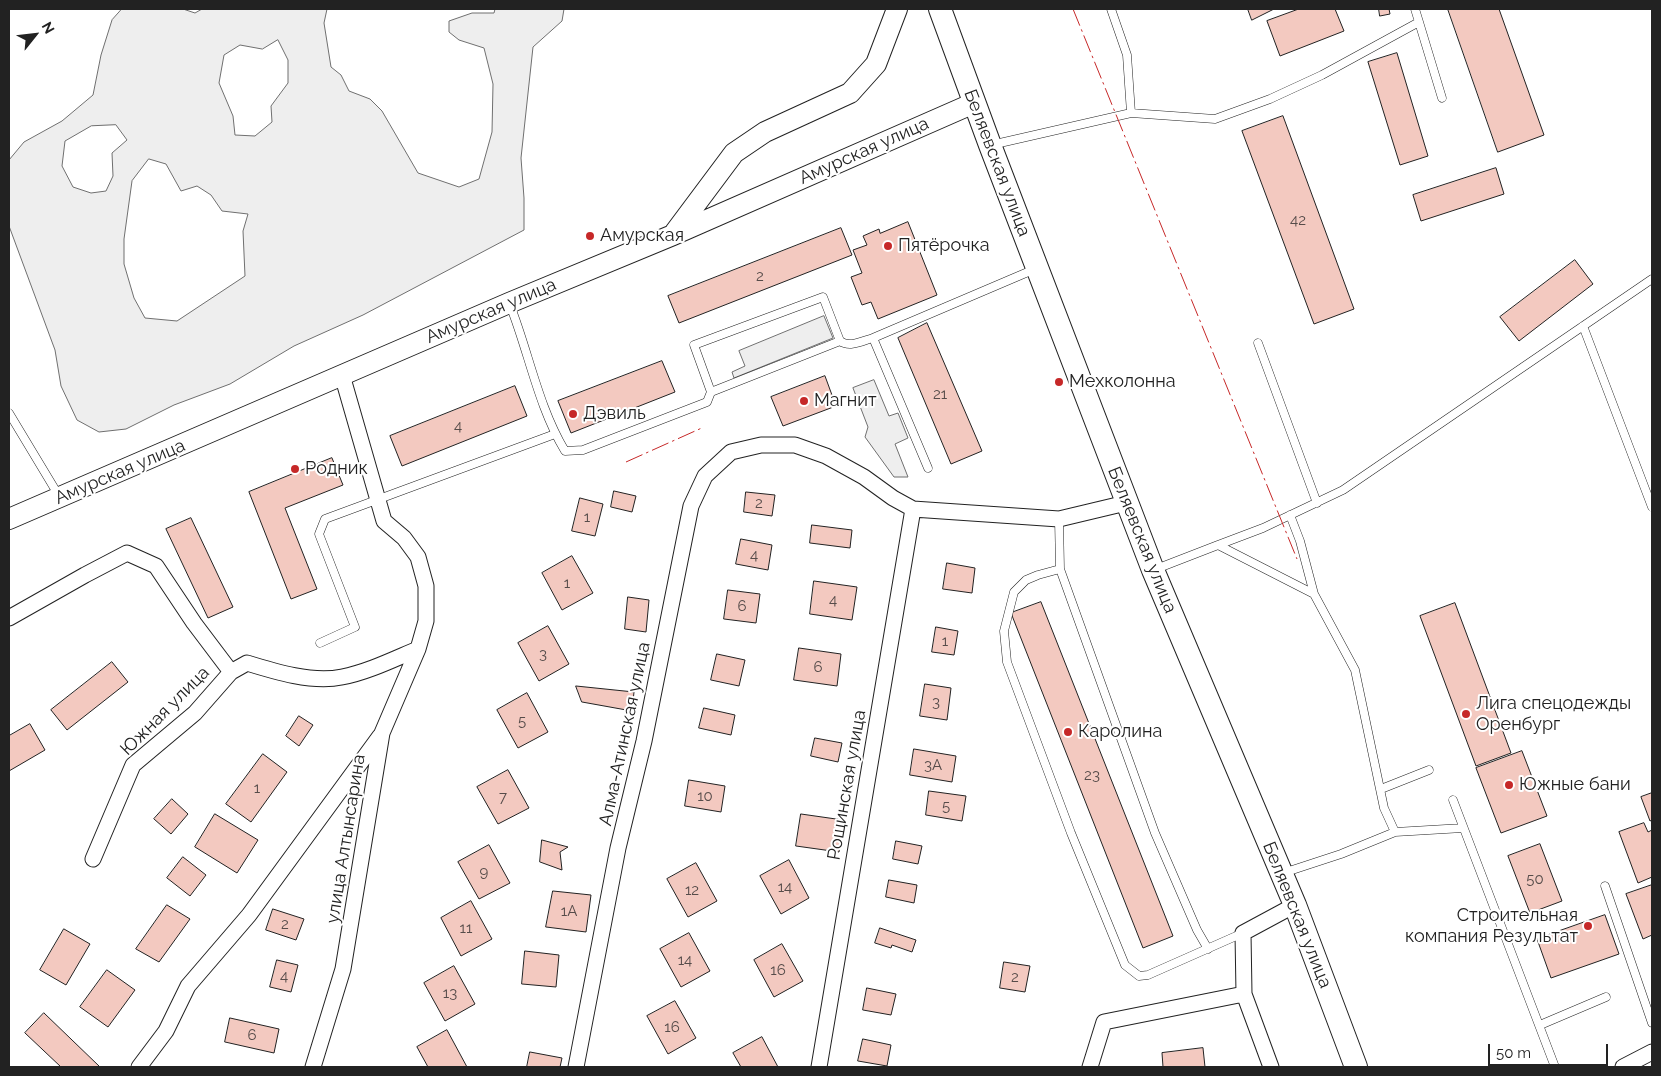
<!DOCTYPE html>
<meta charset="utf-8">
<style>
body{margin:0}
#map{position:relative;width:1661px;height:1076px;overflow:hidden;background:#fff;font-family:Raleway,sans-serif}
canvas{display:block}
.frame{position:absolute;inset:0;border:10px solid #222;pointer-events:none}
.north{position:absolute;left:10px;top:10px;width:50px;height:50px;-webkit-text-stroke:4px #fff;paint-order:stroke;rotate:61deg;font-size:14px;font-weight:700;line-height:20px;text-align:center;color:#222}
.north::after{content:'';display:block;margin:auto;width:18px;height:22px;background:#222;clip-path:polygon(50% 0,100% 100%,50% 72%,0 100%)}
.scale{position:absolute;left:1488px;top:1044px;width:120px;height:22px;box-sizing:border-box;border:2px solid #222;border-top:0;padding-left:6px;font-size:15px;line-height:18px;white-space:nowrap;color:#222;-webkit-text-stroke:4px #fff;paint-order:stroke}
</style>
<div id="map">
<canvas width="1661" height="1076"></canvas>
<div class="frame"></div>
<div class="north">N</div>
<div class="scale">50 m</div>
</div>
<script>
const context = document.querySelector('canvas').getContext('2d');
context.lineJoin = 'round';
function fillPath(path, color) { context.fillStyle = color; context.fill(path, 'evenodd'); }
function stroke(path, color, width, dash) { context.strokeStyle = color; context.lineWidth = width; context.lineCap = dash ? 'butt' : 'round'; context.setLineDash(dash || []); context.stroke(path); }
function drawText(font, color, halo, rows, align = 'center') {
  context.font = font + ' Raleway,sans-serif'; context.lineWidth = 4; context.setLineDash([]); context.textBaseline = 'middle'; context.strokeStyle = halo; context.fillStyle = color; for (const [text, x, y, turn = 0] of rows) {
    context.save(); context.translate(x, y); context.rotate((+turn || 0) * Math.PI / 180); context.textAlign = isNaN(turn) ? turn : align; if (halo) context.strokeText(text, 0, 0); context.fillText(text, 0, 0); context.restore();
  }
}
const green = new Path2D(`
 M 122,9 L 183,9 L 195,13 L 202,9 L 327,9 L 324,23 L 331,67 L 341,75 L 349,91 L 370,99 L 382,111 L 418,173 L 459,187 L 479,179 L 492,132 L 493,84 L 484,48 L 459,40 L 449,32 L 449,21 L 472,13 L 494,13 L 495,9 L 564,9 L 562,21 L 533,47 L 521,158 L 524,198 L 524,230 L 363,315 L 294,346 L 230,384 L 174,405 L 126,429 L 99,432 L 77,420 L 61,386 L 55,350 L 9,226 L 9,160 L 24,142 L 62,121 L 93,95 L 101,55 L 112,20 ZM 278,40 L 288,60 L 288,83 L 271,106 L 272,122 L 255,136 L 235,135 L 233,116 L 219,83 L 224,55 L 240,45 L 262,49 ZM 116,125 L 127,140 L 112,153 L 113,176 L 106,191 L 91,193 L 73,187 L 62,166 L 65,141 L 91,126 ZM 149,159 L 166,164 L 181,191 L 197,186 L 211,195 L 222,211 L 248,214 L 243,231 L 245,276 L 177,321 L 145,318 L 134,298 L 124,264 L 124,239 L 132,181 Z
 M 824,316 L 833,338 L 734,378 L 732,372 L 745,366 L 739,351 Z
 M 874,380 L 889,416 L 898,413 L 908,438 L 895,444 L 908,477 L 894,477 L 865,437 L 868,427 L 853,388 Z`);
fillPath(green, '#eee');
stroke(green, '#6f6f6f', 1);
const building = new Path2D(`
 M 1248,9 L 1274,9 L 1252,20 Z
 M 1299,9 L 1335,9 L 1344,31 L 1280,56 L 1267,21 Z
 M 1379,9 L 1389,9 L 1390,14 L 1380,16 Z
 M 1448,9 L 1499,9 L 1544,135 L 1498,152 Z
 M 1397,53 L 1428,156 L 1400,165 L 1368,62 Z
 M 1283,116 L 1354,309 L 1314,324 L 1242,131 Z
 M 1496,168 L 1504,194 L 1421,221 L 1413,195 Z
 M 908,222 L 937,295 L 878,319 L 871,302 L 862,305 L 851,277 L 862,273 L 853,250 L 867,245 L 863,236 L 879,229 L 880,233 Z
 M 841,228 L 852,255 L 679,323 L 668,296 Z
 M 1575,260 L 1593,284 L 1519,341 L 1500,317 Z
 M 927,323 L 982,451 L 951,464 L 898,338 Z
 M 662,361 L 675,392 L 571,433 L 558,401 Z
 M 825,376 L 836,406 L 783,426 L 771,397 Z
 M 515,386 L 527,416 L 402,466 L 390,436 Z
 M 332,458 L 343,485 L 285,508 L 317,589 L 291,599 L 249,492 Z
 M 614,491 L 636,496 L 632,512 L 611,507 Z
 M 746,492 L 775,495 L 772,516 L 744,512 Z
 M 580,498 L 603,504 L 595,536 L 572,531 Z
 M 191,518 L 233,607 L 208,618 L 166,529 Z
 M 812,525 L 852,530 L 850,548 L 810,543 Z
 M 741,539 L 772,545 L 768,570 L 736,564 Z
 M 572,556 L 593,593 L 562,610 L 542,573 Z
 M 947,563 L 975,568 L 972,593 L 943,589 Z
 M 814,581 L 857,587 L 852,620 L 810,614 Z
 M 728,590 L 760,594 L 756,623 L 724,619 Z
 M 628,597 L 649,600 L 646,632 L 625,629 Z
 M 1041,602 L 1173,936 L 1143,948 L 1011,613 Z
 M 1455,603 L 1511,753 L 1476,766 L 1420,616 Z
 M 548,626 L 569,664 L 539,681 L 518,643 Z
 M 936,627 L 958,631 L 954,655 L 932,652 Z
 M 799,648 L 841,654 L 837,686 L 794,680 Z
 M 717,654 L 745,660 L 739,686 L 711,680 Z
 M 112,662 L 128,682 L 67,730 L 51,710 Z
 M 925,684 L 951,688 L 947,720 L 920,716 Z
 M 576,686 L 634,692 L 632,711 L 582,702 Z
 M 527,693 L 548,732 L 518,748 L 497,710 Z
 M 704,708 L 735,715 L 731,735 L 699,728 Z
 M 299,716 L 313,725 L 299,746 L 286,736 Z
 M 30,724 L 45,750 L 9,771 L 9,736 Z
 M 815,738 L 842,743 L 838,762 L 811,756 Z
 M 914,749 L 956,756 L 952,782 L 910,775 Z
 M 1522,751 L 1547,816 L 1501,833 L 1476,768 Z
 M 263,754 L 287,772 L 251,822 L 226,804 Z
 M 508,770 L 529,808 L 498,824 L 477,787 Z
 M 689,780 L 725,786 L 721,812 L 685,806 Z
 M 929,791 L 966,796 L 962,821 L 926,815 Z
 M 1652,793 L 1652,820 L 1650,821 L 1641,797 Z
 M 172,799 L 188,814 L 171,834 L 154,819 Z
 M 215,814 L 258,840 L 237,873 L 195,847 Z
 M 801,814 L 843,820 L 839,852 L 796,846 Z
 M 1644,823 L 1648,832 L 1652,830 L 1652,877 L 1638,883 L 1619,832 Z
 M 542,840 L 568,847 L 560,852 L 562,870 L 540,862 Z
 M 896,841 L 922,846 L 918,864 L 893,859 Z
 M 1540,844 L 1562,901 L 1530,913 L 1508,856 Z
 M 489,845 L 510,883 L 479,899 L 458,862 Z
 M 183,857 L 206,875 L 190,896 L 167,878 Z
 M 789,860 L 809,898 L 781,914 L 760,876 Z
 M 696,863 L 717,901 L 688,917 L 667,879 Z
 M 889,880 L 917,885 L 914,903 L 886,897 Z
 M 1652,885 L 1652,935 L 1643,939 L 1626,894 Z
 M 553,891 L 591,895 L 586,932 L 546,927 Z
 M 471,901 L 492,939 L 461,956 L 441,918 Z
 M 167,905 L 190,919 L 159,962 L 136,949 Z
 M 273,909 L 304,919 L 296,940 L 266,930 Z
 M 1605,915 L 1619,954 L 1551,978 L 1537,939 Z
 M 880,928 L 916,940 L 912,952 L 892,945 L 891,948 L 875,943 Z
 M 64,929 L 90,944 L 66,985 L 40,970 Z
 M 689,933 L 710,971 L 681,987 L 660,949 Z
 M 782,944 L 803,981 L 774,997 L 754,960 Z
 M 525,951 L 559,955 L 556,987 L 522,984 Z
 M 277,960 L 298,965 L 291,992 L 270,987 Z
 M 1004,962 L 1030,966 L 1025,992 L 1000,988 Z
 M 454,966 L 475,1004 L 445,1021 L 424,983 Z
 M 107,970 L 135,990 L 108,1027 L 80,1007 Z
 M 867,988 L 896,994 L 891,1015 L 863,1010 Z
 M 675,1001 L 696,1038 L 668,1054 L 647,1016 Z
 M 44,1013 L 99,1066 L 98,1067 L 61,1067 L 25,1033 Z
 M 230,1018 L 279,1029 L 274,1053 L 225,1042 Z
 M 447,1030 L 467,1067 L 428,1067 L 417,1047 Z
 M 762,1037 L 778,1067 L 741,1067 L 733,1053 Z
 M 863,1039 L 891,1045 L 887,1066 L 858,1061 Z
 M 1203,1048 L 1205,1067 L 1163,1067 L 1162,1053 Z
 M 530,1052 L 562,1058 L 560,1067 L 527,1067 Z`);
fillPath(building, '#f3c9c0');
stroke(building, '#222', 1);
const lane = new Path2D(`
 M 1111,9 L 1127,55 L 1131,113
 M 1415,9 L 1419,22
 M 991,145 L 1131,113 L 1215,119 L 1270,99 L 1322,75 L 1419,22 L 1442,98
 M 510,305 C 529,353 538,406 565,451 L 583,450 L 707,402 L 711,392 L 694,345 L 823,297 L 840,341 C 850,348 862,341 873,338
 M 1583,326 L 1652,507
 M 1258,343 L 1317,503
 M 711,392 L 840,341
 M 9,413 L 59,496
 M 928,468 L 873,338 L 1035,269
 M 1290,515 L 1300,541 L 1314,594
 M 1059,519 L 1060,569 L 1155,833 L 1197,930 L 1208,949
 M 1218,545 L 1263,528 L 1343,490 L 1652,279
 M 1060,569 L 1038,575 L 1026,580 L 1014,592 L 1004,631 L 1007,662 L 1071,833 L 1125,965 L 1139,976 L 1148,975 L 1243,933
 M 1156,569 L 1218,545 L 1314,594 L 1355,670 L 1384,808 L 1395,832
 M 320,643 L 355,627 L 319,534 L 325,519 L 555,434
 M 1381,789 L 1429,770
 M 1453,800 L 1555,1067
 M 1283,873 L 1341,854 L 1395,832 L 1463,828
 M 1605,886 L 1652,1023
 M 1540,1025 L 1606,997`);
const street = new Path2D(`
 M 9,618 L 85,575 L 127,553 L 156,566 L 194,623 L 231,672 L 195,713 L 133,765 L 93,859
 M 231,672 L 247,663 C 276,672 312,683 342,677 C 368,672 394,659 418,649
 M 1244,994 L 1271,1067
 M 139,1067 L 166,1031 L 188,986 L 249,915 L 380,736
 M 313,1067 L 343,969 L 382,733 L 418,649 L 426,621 L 426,586 L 418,557 L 404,538 L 384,521 L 342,375
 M 576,1067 L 618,848 L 644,741 L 691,506 L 705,476 L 731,452 L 761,445 L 795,445 L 826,456 L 864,477 L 893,498 L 913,509 L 1059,519 L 1126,503
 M 819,1067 L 913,509
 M 1090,1067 L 1104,1022 L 1244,994 L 1243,933 L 1295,905
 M 1623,1067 L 1652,1052`);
const secondary = new Path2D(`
 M 675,232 L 734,153 L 765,132 L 850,93 L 876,64 L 897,9
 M 9,519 L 509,303 L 673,235 L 974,103`);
const primary = new Path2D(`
 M 940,9 L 990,145 L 1153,570 L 1295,905 L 1356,1067`);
stroke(lane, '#222', 9);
stroke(street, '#222', 17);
stroke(secondary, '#222', 22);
stroke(primary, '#222', 24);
stroke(lane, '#fff', 8);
stroke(street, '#fff', 15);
stroke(secondary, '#fff', 20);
stroke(primary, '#fff', 22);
stroke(new Path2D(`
 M 1073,9 L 1297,559
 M 626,462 L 704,427`), '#c62828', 1, [18, 4, 2.5, 4]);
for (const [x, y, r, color] of [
 [590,236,5,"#c62828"],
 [888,246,5,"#c62828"],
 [1059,382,5,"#c62828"],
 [804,401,5,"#c62828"],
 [573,414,5,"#c62828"],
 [295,469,5,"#c62828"],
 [1466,714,5,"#c62828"],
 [1068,732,5,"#c62828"],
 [1509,785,5,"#c62828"],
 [1588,926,5,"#c62828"]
]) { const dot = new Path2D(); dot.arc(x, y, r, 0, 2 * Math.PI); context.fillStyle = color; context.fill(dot); stroke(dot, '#fff', 2); }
drawText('15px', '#564c4a', null, [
 ["42",1298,220],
 ["2",760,276],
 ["21",940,394],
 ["4",458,426],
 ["2",759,503],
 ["1",587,517],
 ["4",754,555],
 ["1",567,583],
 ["4",833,600],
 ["6",742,606],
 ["1",945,641],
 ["3",543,654],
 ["6",818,667],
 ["3",936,702],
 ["5",522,721],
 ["3А",933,765],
 ["23",1092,775],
 ["1",257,788],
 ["10",705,796],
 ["7",503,797],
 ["5",946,806],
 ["9",484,872],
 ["50",1535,879],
 ["14",785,887],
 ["12",692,890],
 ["1А",569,911],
 ["2",285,924],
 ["11",466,928],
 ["14",685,960],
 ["16",778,970],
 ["4",284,976],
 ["2",1015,977],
 ["13",450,993],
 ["16",672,1027],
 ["6",252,1035]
]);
drawText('18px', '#222', '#fff', [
 ["Амурская улица",864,151,-24],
 ["Беляевская улица",997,163,69],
 ["Амурская улица",491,311,-23],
 ["Амурская улица",120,472,-23],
 ["Беляевская улица",1142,540,68],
 ["Южная улица",165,711,-45],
 ["Алма-Атинская улица",625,734,-78],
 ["Рощинская улица",847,785,-80],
 ["улица Алтынсарина",346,839,-81],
 ["Беляевская улица",1297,915,68]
]);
drawText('18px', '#222', '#fff', [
 ["Амурская",600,236],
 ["Пятёрочка",898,246],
 ["Мехколонна",1069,382],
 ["Магнит",814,401],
 ["Дэвиль",583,414],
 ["Родник",305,469],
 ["Лига спецодежды",1476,704],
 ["Оренбург",1476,725],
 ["Каролина",1078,732],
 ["Южные бани",1519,785],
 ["Строительная",1578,916,"right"],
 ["компания Результат",1578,937,"right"]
], 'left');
</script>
